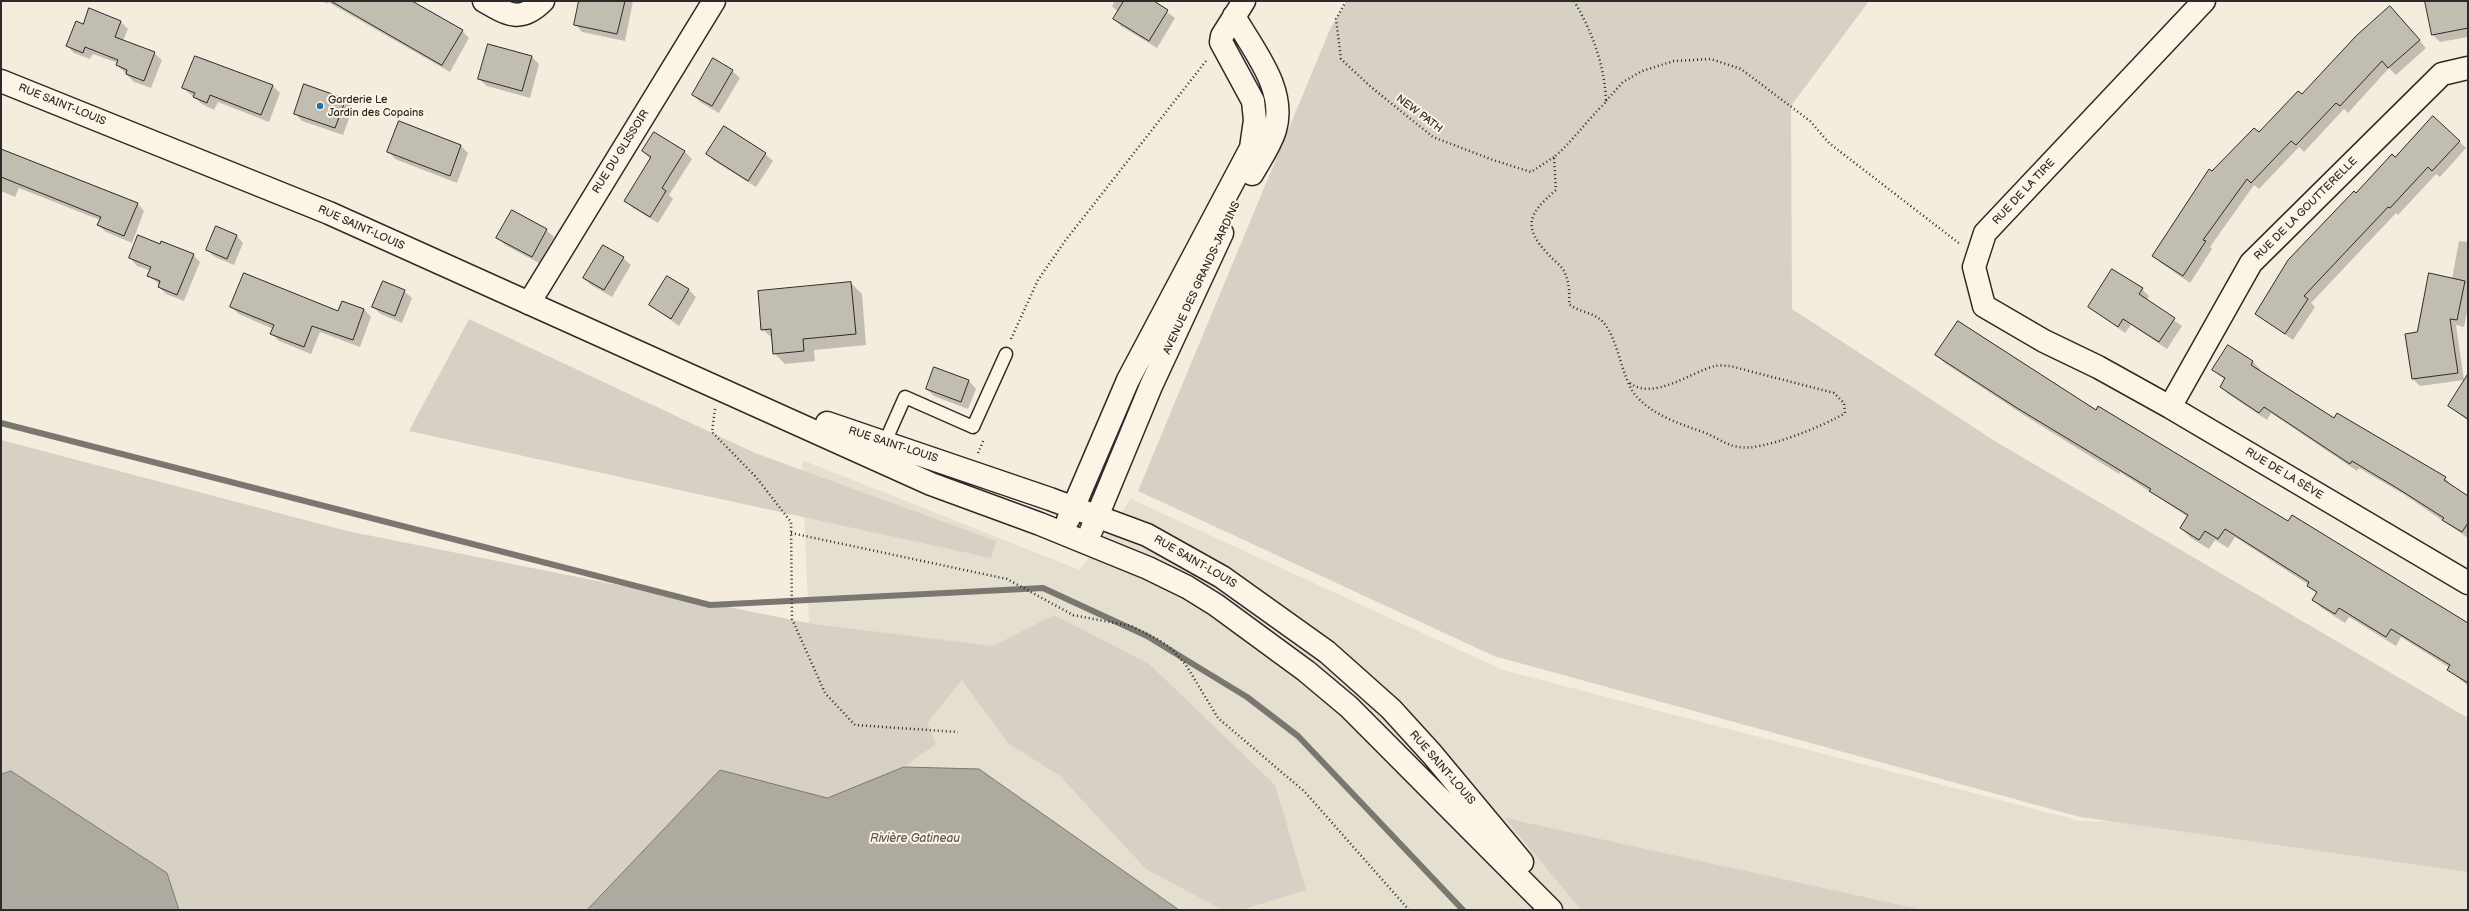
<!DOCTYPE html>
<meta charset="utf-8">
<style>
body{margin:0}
#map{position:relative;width:2469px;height:911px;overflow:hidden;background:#f4edde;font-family:"Balsamiq Sans",sans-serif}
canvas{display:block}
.frame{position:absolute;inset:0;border:2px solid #2b2b2b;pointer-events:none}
</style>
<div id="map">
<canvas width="2469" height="911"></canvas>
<div class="frame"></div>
</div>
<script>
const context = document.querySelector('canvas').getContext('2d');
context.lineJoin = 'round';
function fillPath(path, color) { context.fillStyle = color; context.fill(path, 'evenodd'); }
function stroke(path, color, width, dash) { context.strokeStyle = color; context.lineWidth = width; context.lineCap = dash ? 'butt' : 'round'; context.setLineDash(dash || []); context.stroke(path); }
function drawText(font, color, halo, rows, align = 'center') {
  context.font = font + ' "Balsamiq Sans",sans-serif'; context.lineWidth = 4; context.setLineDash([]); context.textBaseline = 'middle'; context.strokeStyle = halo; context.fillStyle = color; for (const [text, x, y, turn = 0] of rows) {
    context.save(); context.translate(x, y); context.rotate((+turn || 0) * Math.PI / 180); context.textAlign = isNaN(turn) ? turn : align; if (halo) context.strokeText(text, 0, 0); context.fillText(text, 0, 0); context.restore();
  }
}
fillPath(new Path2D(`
 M 802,460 L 1080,570 L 1131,499 L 1503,670 L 2080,821 L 2434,829 L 2468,836 L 2468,910 L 1007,910 L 809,627 Z`), '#e5dfd0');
fillPath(new Path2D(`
 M 1347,1 L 1869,1 L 1791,106 L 1792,309 L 1998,443 L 2468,718 L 2468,872 L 2080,817 L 1494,656 L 1138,491 L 1331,27 Z
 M 469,319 L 755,453 L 996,541 L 991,558 L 409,431 Z
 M 1,440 L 347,531 L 813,624 L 993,646 L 1054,615 L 1149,664 L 1275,785 L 1306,890 L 1241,910 L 1223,910 L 1146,869 L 1060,776 L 1008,743 L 962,680 L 927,723 L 936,744 L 904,767 L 827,798 L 720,770 L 587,910 L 179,910 L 167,873 L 11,771 L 1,775 Z
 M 1505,818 L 1923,910 L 1581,910 Z`), '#d6d1c4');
const water = new Path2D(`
 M 904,767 L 979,769 L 1179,910 L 587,910 L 720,770 L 827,798 Z
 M 11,771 L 167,873 L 179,910 L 1,910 L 1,775 Z`);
fillPath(water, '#afaaa0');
stroke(water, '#7a7771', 1);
fillPath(new Path2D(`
 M 322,1 L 412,1 L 462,31 L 469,38 L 450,72 L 328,2 L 327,4 Z
 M 580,1 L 633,1 L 625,41 L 582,32 L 575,24 Z
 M 1115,1 L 1152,1 L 1175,18 L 1157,48 L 1121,26 L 1114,19 L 1118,12 L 1112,6 Z
 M 2426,1 L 2468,1 L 2468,37 L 2440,42 L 2433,35 Z
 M 2397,15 L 2426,48 L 2396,75 L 2389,68 L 2348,113 L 2344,109 L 2304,152 L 2299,147 L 2259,189 L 2254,185 L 2210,247 L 2212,249 L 2190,283 L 2161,263 L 2154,256 L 2212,172 Z
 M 121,22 L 128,29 L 123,41 L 154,53 L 162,60 L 151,88 L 134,82 L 117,65 L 118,63 L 93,54 L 90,59 L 74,53 L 67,46 L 83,26 Z
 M 532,57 L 539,64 L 530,98 L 487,86 L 479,79 Z
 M 230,69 L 273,86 L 280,93 L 269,122 L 218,102 L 214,110 L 202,104 L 183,88 L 229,71 Z
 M 732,71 L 740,78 L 719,113 L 700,102 L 693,95 Z
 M 345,100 L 353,108 L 343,135 L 302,121 L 295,113 Z
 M 399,122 L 461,146 L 468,153 L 457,183 L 395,159 L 388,151 Z
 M 2459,141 L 2466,148 L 2440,177 L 2436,174 L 2398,215 L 2396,213 L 2311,303 L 2315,307 L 2293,340 L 2256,314 L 2356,194 L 2395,158 Z
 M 1,150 L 137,203 L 144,211 L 132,243 L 106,232 L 98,225 L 100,220 L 19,188 L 15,197 L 1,191 Z
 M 643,151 L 684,151 L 692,159 L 669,195 L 673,199 L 658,223 L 633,208 L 626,201 L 650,159 Z
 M 707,153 L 765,154 L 773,161 L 756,187 L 714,161 Z
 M 546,230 L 554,237 L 539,263 L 505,245 L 498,238 Z
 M 236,235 L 243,243 L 234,265 L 215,257 L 207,250 Z
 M 2459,241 L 2468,242 L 2468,307 L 2464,327 L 2456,325 L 2464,380 L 2420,386 L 2413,379 L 2406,335 L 2418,333 L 2452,279 Z
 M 161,245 L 193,255 L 200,262 L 184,301 L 166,294 L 159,287 L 160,285 L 149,276 L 151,271 L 137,266 L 130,258 Z
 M 623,258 L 631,265 L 612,297 L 591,285 L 584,278 Z
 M 667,277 L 689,290 L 696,297 L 679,326 L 650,305 Z
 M 851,283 L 862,294 L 866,345 L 814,350 L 815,361 L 785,364 L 774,353 L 773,339 L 762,329 Z
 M 2142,289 L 2149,296 L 2147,301 L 2182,326 L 2167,349 L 2131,325 L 2125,333 L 2089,307 Z
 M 404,291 L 412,298 L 402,323 L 381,314 L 373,307 Z
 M 231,307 L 339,313 L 364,309 L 371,317 L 360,347 L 320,332 L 311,354 L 279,341 L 272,334 L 273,329 L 239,314 Z
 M 2228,346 L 2253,362 L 2260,369 L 2259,371 L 2335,419 L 2418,461 L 2445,478 L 2452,486 L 2468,497 L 2468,538 L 2405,495 L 2359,468 L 2357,471 L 2271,413 L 2267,420 L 2228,394 L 2221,387 L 2225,380 L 2213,370 Z
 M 1936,355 L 2097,411 L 2468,624 L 2468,686 L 2449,670 L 2450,668 L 2401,637 L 2396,646 L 2349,617 L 2345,623 L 2323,609 L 2313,600 L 2317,594 L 2309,585 L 2235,537 L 2228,548 L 2215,540 L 2209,549 L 2191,538 L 2181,528 L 2188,517 L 2120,472 L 2119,474 L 2027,417 L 1946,364 Z
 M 935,368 L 969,381 L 976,389 L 968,409 L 934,396 L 927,389 Z
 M 2468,376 L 2468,421 L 2449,406 Z`), '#0003');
stroke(new Path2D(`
 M 1,423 L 710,605 L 1043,588 L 1147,636 L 1247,697 L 1298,736 L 1463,910`), '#7a7771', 6);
const building = new Path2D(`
 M 331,1 L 412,1 L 463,30 L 442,65 Z
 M 579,1 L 625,1 L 617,34 L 574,25 Z
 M 1124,1 L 1154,1 L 1168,10 L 1149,41 L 1113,19 Z
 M 2425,1 L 2468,1 L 2468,28 L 2432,35 Z
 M 2390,6 L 2420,40 L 2388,68 L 2382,61 L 2340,106 L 2336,103 L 2296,145 L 2291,141 L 2251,183 L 2247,179 L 2203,240 L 2206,241 L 2183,276 L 2152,256 L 2209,169 L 2212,171 L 2254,128 L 2259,132 L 2298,91 L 2302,94 L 2356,36 Z
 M 89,8 L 121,21 L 115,37 L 155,52 L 144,81 L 126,74 L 127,70 L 116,65 L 118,60 L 85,47 L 83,53 L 66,46 L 76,21 L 83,24 Z
 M 488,44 L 532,56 L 522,91 L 478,79 Z
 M 195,56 L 273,85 L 261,115 L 210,95 L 207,103 L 193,97 L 195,93 L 182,88 Z
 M 713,58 L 733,70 L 712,106 L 692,95 Z
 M 304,84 L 346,99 L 335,128 L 294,114 Z
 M 2433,116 L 2460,141 L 2432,171 L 2428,167 L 2390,208 L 2388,207 L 2304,296 L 2308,299 L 2285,334 L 2255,314 L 2288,260 L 2354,191 L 2356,193 L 2392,154 L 2395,157 Z
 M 399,121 L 461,145 L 450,176 L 387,152 Z
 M 724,126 L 766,153 L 748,181 L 706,154 Z
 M 654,132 L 685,151 L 662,188 L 666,191 L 650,217 L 624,201 L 651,157 L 642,151 Z
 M 1,149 L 138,203 L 124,236 L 97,225 L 101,217 L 1,177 Z
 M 512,210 L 547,229 L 532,257 L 496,238 Z
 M 216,226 L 237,235 L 227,259 L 206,250 Z
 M 138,235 L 160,244 L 161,241 L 194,254 L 177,295 L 158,287 L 160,281 L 147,276 L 151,267 L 129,258 Z
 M 603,245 L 624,257 L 604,290 L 583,278 Z
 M 2112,269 L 2143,288 L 2139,294 L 2175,318 L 2159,342 L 2123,319 L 2118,327 L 2088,307 Z
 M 244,273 L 338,311 L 342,301 L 364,309 L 353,340 L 312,326 L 304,347 L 270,334 L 274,325 L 230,307 Z
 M 2429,273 L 2465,281 L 2457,320 L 2450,319 L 2458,373 L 2412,379 L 2405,334 L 2417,332 Z
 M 667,276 L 689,289 L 671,319 L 649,305 Z
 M 383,281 L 405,290 L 395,316 L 372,307 Z
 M 851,282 L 856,334 L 803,339 L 804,351 L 773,354 L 771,329 L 761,330 L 758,291 Z
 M 1958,321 L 2096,410 L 2098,406 L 2288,521 L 2292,515 L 2468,623 L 2468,683 L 2447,670 L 2450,665 L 2391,629 L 2386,637 L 2339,608 L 2335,614 L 2312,600 L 2317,592 L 2307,586 L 2309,582 L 2225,529 L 2218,539 L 2205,531 L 2199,540 L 2180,528 L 2188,515 L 2149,491 L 2151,489 L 2017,408 L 1935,355 Z
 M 2228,345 L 2253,361 L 2251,365 L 2334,418 L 2337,413 L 2446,477 L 2444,480 L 2468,496 L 2468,523 L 2462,532 L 2442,520 L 2444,518 L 2397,488 L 2352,461 L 2350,464 L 2264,407 L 2259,413 L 2220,387 L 2225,378 L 2212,370 Z
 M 934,367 L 969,380 L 961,402 L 926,389 Z
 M 2468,374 L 2468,419 L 2448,406 Z`);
fillPath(building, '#c2bdb1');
stroke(building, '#2b2b2b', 1);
const lane = new Path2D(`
 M 885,442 L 905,397 L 973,427 L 1006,354`);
const street = new Path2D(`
 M 484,1 C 508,15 521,23 543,1
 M 2204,1 L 1985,233 L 1974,267 L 1984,306 L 2044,341 L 2098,367 L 2170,407 L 2468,583
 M 529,303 L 714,1
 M 2170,407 L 2251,263 L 2442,74 L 2468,68`);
const secondary = new Path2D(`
 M 1234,16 C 1253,50 1287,89 1275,130 C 1270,146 1260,160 1252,174
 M 1,81 L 329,213 L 931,484 L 1040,524 L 1148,568 L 1187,587 L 1216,605 L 1306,671 L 1349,707 L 1551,910
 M 827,423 L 1050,499 L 1147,535 L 1222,577 L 1327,652 L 1391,709 L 1432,754 L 1522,862
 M 1068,520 L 1128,380 L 1251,148 L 1255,120 L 1253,101 L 1221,42 L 1222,36 L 1244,1
 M 1091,531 L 1151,386 L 1222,233`);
stroke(lane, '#2b2b2b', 15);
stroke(street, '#2b2b2b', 25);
stroke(secondary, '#2b2b2b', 25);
stroke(new Path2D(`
 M 1346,1 L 1336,19 L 1341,59 L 1371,87 L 1433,137 L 1493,160 L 1531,172 L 1554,157
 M 1574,1 C 1592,31 1605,66 1606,102 C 1587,120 1575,139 1554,157 L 1556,190 C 1528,214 1522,227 1549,255 C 1553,260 1561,265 1564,271 C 1569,281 1570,293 1569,304 C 1580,313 1594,312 1603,322 C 1619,339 1622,382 1637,397 C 1654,415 1677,423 1700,431 C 1714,435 1724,445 1739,447 C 1761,452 1826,425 1845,413 L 1844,403 L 1834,393 L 1730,366 C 1725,366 1719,365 1715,366 C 1691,372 1653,401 1630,383
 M 1606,101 L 1623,82 L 1642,71 L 1674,61 L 1711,59 L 1741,69 L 1810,121 L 1829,143 L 1960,244
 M 1011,339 L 1038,280 L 1065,241 L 1206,61
 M 715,409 L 712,432 L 756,477 L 791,522 L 792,619 L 825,693 L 855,725 L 958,732
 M 978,453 L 984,439
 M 791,533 L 1007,579 L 1073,615 L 1131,626 L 1159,640 L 1172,649 L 1186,665 L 1218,718 L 1305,792 L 1409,910`), '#2b2b2b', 2.5, [1, 3]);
stroke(lane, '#fcf5e5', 12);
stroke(street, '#fcf5e5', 22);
stroke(secondary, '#fcf5e5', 22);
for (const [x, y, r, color] of [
 [320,106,4,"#1f6fb2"]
]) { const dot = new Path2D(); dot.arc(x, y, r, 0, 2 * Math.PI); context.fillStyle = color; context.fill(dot); stroke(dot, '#fcf5e5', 1.5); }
drawText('11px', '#2b2b2b', '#fcf5e5', [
 ["Garderie Le",328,100],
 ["Jardin des Copains",328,113]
], 'left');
drawText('11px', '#2b2b2b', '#fcf5e5', [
 ["RUE SAINT-LOUIS",62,105,22],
 ["NEW PATH",1419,114,37],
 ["RUE DU GLISSOIR",621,152,-58],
 ["RUE DE LA TIRE",2024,192,-47],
 ["RUE DE LA GOUTTERELLE",2306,209,-45],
 ["RUE SAINT-LOUIS",361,228,24],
 ["AVENUE DES GRANDS-JARDINS",1202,278,-65],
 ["RUE SAINT-LOUIS",893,445,18],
 ["RUE DE LA SÈVE",2284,474,31],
 ["RUE SAINT-LOUIS",1195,562,30],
 ["RUE SAINT-LOUIS",1442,768,49]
]);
drawText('italic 12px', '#595754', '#fcf5e5', [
 ["Rivière Gatineau",915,839]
]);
</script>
